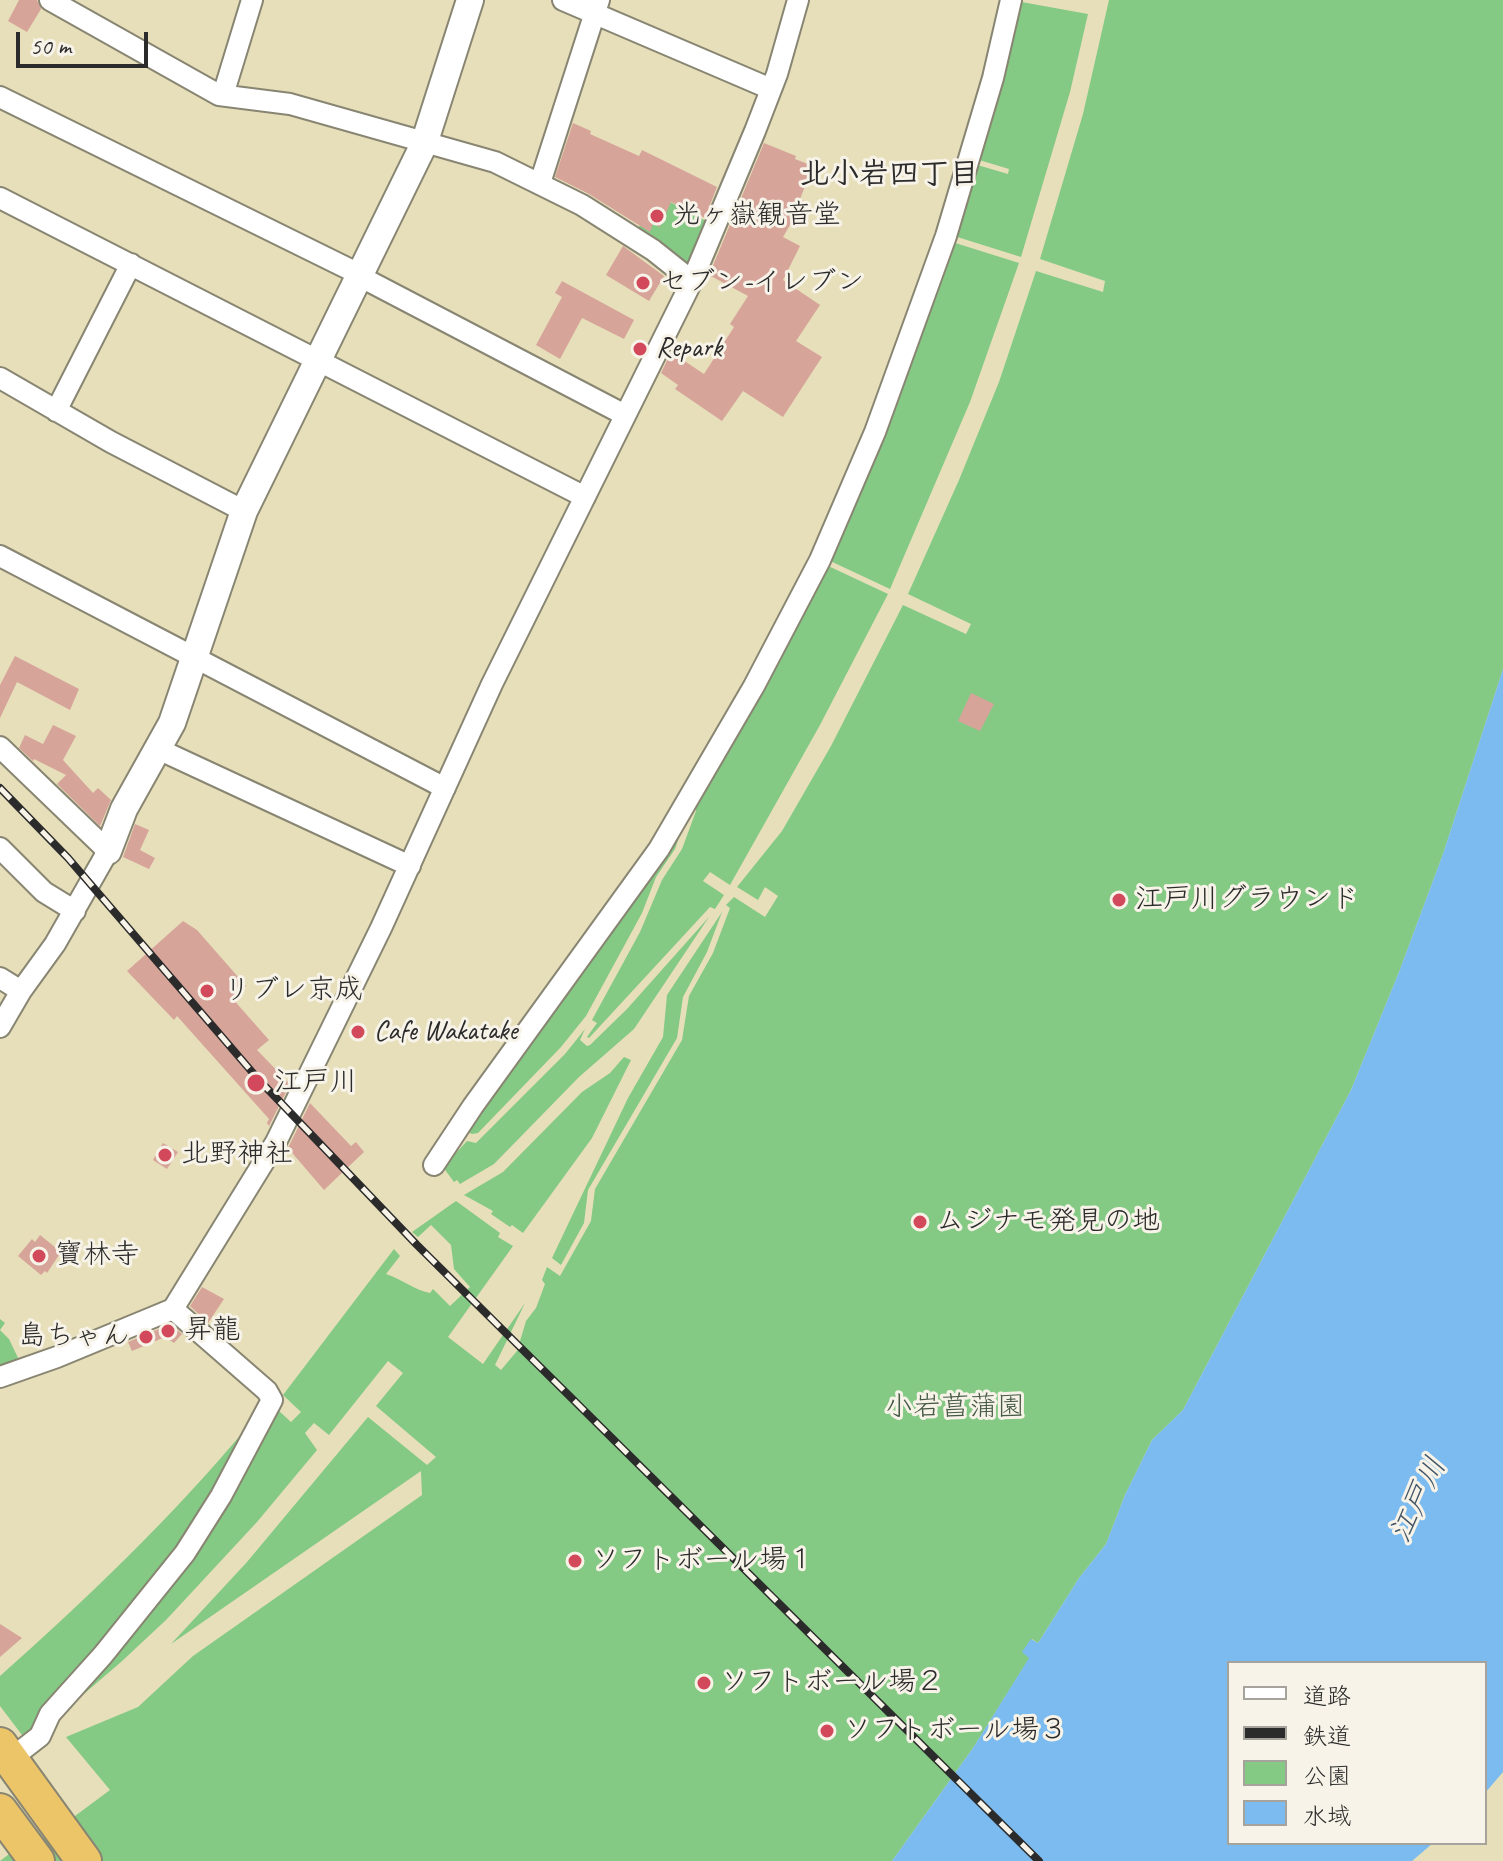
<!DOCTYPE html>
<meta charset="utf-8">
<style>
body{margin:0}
#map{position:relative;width:1503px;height:1861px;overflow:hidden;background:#e6dfba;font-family:Caveat,"Klee One",sans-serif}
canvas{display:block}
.legend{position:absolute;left:1227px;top:1661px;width:260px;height:184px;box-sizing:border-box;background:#f7f3e8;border:2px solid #a5a39c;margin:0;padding:10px 14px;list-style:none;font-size:24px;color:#2b2b2b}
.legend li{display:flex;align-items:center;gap:16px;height:40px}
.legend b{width:40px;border:2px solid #a5a39c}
.scale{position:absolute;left:16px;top:32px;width:132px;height:36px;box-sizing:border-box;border:4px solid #2b2b2b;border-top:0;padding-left:10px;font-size:24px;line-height:28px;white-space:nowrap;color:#2b2b2b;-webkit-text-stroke:6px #f7f3e8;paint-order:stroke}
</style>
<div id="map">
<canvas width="1503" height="1861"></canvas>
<ul class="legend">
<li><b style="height:10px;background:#fff"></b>道路</li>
<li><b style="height:10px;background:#2b2b2b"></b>鉄道</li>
<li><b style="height:22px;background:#84c984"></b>公園</li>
<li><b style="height:22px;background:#7bbbef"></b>水域</li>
</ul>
<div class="scale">50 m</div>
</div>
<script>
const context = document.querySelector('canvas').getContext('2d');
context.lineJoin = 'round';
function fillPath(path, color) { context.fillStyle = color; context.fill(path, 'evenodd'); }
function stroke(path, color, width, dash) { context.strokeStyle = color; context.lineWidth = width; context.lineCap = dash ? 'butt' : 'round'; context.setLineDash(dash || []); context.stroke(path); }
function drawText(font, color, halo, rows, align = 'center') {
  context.font = font + ' Caveat,"Klee One",sans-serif'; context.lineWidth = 6; context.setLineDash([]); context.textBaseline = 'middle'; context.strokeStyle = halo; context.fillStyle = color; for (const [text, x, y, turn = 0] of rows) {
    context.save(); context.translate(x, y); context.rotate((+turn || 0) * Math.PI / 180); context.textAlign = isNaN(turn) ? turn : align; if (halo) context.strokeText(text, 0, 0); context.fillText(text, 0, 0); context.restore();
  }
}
fillPath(new Path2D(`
 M 1109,0 L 1503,0 L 1503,669 L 1443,854 L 1399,972 L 1351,1090 L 1183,1410 L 1152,1440 L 1125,1495 L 1106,1544 L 1079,1578 L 1038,1643 L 1032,1639 L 1030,1657 L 973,1748 L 892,1861 L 0,1861 L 38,1832 L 44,1839 L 110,1790 L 66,1737 L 138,1707 L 193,1656 L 422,1495 L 421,1471 L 171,1644 L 247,1562 L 368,1417 L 427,1465 L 436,1457 L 376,1406 L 403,1373 L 388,1361 L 329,1435 L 314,1423 L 305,1433 L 317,1450 L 257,1522 L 166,1620 L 121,1662 L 57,1717 L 268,1419 L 279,1411 L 291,1422 L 301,1412 L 283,1395 L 394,1249 L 400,1256 L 386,1274 C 402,1279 414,1290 430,1293 L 433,1289 L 450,1306 L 470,1287 L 454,1269 L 451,1245 L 431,1225 L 418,1237 L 412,1232 L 456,1201 L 500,1233 L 498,1237 L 513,1246 L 448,1337 L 483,1364 L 525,1303 L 495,1365 L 501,1370 L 517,1351 L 526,1321 L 536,1308 L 545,1284 L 542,1280 L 547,1267 L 560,1276 L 591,1221 L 595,1189 L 682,1040 L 689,996 L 713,953 L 730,908 L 726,905 L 734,897 L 765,917 L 778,896 L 765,887 L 758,900 L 737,887 L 782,831 L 831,746 L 903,605 L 966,634 L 971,624 L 908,594 L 959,480 L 999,382 L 1036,271 L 1103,292 L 1105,281 L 1040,259 L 1083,114 Z
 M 1016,1 L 1088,14 L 1070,92 L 1021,257 L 951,235 L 974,164 L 1008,174 L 1009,169 L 976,159 Z
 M 655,194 L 706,221 L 687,265 L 636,233 Z
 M 949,241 L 1019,263 L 970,402 L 890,589 L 826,559 Z
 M 824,564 L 888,594 L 820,725 L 730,885 L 710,872 L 703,881 L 724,895 L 715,909 L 710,907 L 589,1038 L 587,1037 L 597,1023 L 592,1020 L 640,932 L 662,880 L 682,849 L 696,811 L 696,796 Z
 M 689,809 L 675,849 L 656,877 L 642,913 L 586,1016 L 561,1047 L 478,1133 L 472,1134 L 466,1131 Z
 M 722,912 L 707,952 L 683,997 L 677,1038 L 588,1190 L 584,1223 L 561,1265 L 552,1258 L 628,1098 L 663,1037 L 667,995 Z
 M 709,917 L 634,1029 L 579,1077 L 494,1164 L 460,1184 L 457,1180 L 454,1182 L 443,1167 L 467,1141 L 476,1143 L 565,1054 L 585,1029 L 580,1040 L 587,1046 L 590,1045 L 627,1009 Z
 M 624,1057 L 631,1060 L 592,1138 L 523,1233 L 512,1225 L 510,1227 L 491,1214 L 493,1211 L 464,1195 L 503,1172 L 582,1092 L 610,1073 Z
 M 0,1319 L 5,1323 L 0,1330 L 9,1339 L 19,1360 L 0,1367 Z
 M 249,1425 L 179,1551 L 37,1726 L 22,1735 L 0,1706 L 0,1676 C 88,1598 174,1515 249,1425 Z`), '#84c984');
fillPath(new Path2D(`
 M 1503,669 L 1503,1772 L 1485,1793 L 1485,1663 L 1229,1663 L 1229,1843 L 1433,1843 L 1412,1861 L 892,1861 L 973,1748 L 1029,1658 L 1022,1652 L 1031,1639 L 1038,1643 L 1079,1578 L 1106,1544 L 1125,1495 L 1152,1440 L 1183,1410 L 1351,1090 L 1399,972 L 1443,854 Z`), '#7bbbef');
fillPath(new Path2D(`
 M 19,0 L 37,0 L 41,9 L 27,32 L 8,21 Z
 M 573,123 L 591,131 L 590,134 L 639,156 L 642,150 L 717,187 L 705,218 L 671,202 L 660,227 L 653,224 L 650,232 L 589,194 L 555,177 Z
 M 764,143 L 796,156 L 795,159 L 813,166 L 800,199 L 804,201 L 783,237 L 800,246 L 783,280 L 820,305 L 796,341 L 822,357 L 783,417 L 743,391 L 722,421 L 675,389 L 678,385 L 661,373 L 671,352 L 704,374 L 734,327 L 730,324 L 748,296 L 709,275 Z
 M 623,246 L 664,276 L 649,301 L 606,275 Z
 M 562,281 L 634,320 L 624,339 L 582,318 L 560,359 L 536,345 L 562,297 L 555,293 Z
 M 15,656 L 79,689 L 70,710 L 17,682 L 0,718 L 0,685 Z
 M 971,693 L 994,704 L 980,731 L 958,721 Z
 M 53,725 L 76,736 L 63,760 L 93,793 L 98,788 L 111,800 L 100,826 L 57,784 L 66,775 L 34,759 L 33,761 L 19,748 L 25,735 L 43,744 Z
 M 135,824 L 149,830 L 140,850 L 155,858 L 149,869 L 123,857 Z
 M 183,921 L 197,930 L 246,986 L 232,998 L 269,1040 L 257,1050 L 290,1084 L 269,1126 L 267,1123 L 269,1119 L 177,1016 L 174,1020 L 127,971 Z
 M 310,1103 L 351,1146 L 356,1142 L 364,1152 L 324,1190 L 288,1148 Z
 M 163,1143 L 178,1152 L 167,1169 L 153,1160 Z
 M 40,1235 L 61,1252 L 47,1273 L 45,1271 L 41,1275 L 18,1256 L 32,1239 L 35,1242 Z
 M 202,1287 L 224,1299 L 208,1323 L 190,1306 Z
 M 171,1324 L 182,1334 L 174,1343 L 165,1337 L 132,1351 L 128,1342 Z
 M 0,1624 L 22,1638 L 0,1657 Z`), '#d7a49a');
const minor = new Path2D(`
 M 50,0 L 219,95 L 290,104 L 495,162 L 582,205 L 653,250 L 692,281
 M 563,0 L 771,89
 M 223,95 L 252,0
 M 0,97 L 359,274
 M 540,183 L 599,0
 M 0,198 L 585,497
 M 359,276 L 625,415
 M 0,378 L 111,442 L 244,511
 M 56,411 L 131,264
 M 0,556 L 445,788
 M 0,747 L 108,851 L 55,944 L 21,991 L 0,1027
 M 158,749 L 410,866
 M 0,848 L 44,892 L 75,911
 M 0,978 L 21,991
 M 434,1165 L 473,1106 L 659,849 L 754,686 L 820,560 L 875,432 L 946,236 L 993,78 L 1011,0
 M 0,1377 L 57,1357 L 173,1309 L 276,1142 L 381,928 L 492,684 L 692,281 L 755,131 L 777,74 L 798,0
 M 4,1764 L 40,1736 L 50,1714 L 103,1655 L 185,1553 L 221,1496 L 272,1400 L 267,1391 L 173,1309`);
const tertiary = new Path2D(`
 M 108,851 L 124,809 L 172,723 L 244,511 L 424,144 L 470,0`);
const trunk = new Path2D(`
 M 0,1745 L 84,1861
 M 0,1811 L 37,1861`);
stroke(minor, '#888572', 24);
stroke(tertiary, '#888572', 30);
stroke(trunk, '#888572', 38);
stroke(minor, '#fff', 20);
stroke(tertiary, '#fff', 26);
stroke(trunk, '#edc569', 34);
const rail = new Path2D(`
 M 0,788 L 68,858 L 259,1080 L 417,1245 L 1039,1861`);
stroke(rail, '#2b2b2b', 8);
stroke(rail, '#f7f3e8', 5, [15]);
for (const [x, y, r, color] of [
 [657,216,8,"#d1495b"],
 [643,283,8,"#d1495b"],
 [640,349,8,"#d1495b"],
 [1119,900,8,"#d1495b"],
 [207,991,8,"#d1495b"],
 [358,1032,8,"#d1495b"],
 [256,1083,10,"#d1495b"],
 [165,1155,8,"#d1495b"],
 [920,1222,8,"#d1495b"],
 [39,1256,8,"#d1495b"],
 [168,1331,8,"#d1495b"],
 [146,1337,8,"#d1495b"],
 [575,1561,8,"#d1495b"],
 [704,1683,8,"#d1495b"],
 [827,1731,8,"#d1495b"]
]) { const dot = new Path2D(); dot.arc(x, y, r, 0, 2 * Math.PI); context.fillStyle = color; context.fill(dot); stroke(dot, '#f7f3e8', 3); }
drawText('28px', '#2b2b2b', '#f7f3e8', [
 ["光ヶ嶽観音堂",673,216],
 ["セブン-イレブン",659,283],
 ["Repark",656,349],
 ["江戸川グラウンド",1135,900],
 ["リブレ京成",223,991],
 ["Cafe Wakatake",374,1032],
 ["江戸川",274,1083],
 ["北野神社",181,1155],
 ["ムジナモ発見の地",936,1222],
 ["寶林寺",55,1256],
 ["昇龍",184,1331],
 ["島ちゃん",130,1337,"right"],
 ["ソフトボール場１",591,1561],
 ["ソフトボール場２",720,1683],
 ["ソフトボール場３",843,1731]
], 'left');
drawText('28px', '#465a46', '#f7f3e8', [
 ["小岩菖蒲園",955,1408]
]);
drawText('bold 30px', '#2b2b2b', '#f7f3e8', [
 ["北小岩四丁目",889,175]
]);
drawText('italic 30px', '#435666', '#f7f3e8', [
 ["江戸川",1419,1500,-64]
]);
</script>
